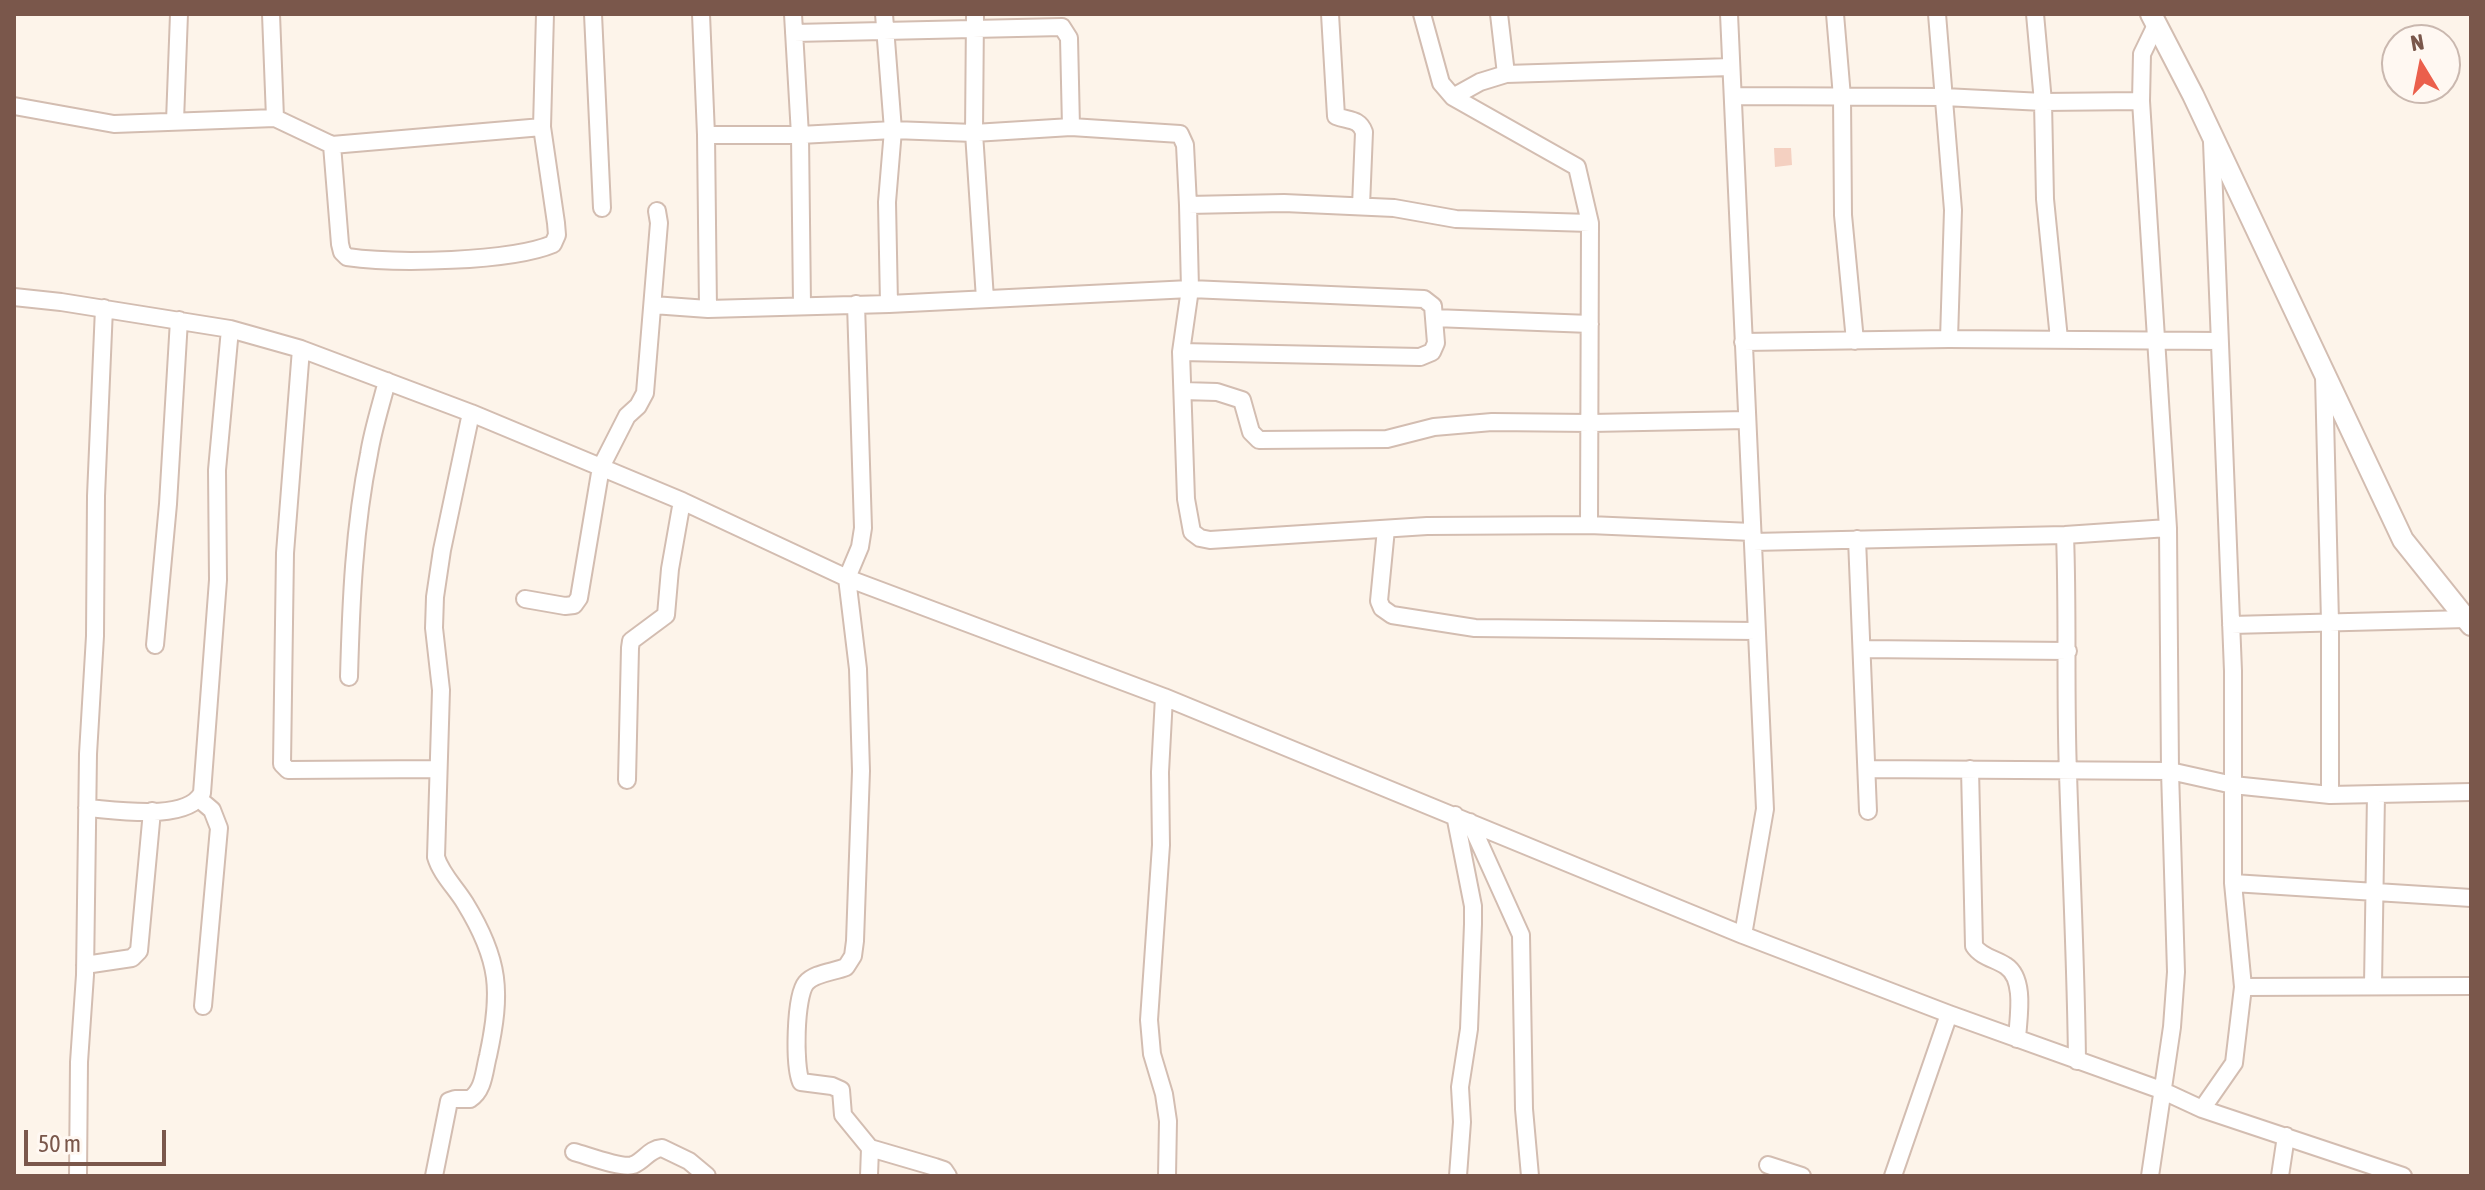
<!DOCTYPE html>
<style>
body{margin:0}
#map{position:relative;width:2485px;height:1190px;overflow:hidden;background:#fdf4ea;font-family:"Asap Condensed",sans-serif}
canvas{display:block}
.frame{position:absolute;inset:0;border:16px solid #7a574b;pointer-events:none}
.north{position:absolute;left:2381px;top:24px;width:80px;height:80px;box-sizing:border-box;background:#fff8f2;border:2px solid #cab8af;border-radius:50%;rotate:350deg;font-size:22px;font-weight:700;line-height:32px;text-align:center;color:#7a574b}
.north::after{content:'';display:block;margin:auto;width:28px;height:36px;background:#eb5f4c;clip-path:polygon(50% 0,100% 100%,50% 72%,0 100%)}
.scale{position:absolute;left:24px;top:1130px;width:142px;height:36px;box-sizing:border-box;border:4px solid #7a574b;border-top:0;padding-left:10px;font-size:24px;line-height:28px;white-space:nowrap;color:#7a574b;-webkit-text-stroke:6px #fff8f2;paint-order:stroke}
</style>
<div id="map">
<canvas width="2485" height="1190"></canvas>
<div class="frame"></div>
<div class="north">N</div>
<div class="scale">50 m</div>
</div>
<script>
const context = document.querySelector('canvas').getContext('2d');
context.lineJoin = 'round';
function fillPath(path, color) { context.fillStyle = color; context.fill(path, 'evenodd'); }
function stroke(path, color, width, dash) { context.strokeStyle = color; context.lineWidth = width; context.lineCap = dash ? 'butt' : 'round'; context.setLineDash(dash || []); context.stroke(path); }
fillPath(new Path2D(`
 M 1774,148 L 1791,148 L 1792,165 L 1775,167 Z`), '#f4d0c1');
const minor = new Path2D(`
 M 271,14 L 275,118 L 332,145 L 542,127
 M 593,14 L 602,208
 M 701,14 L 706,135 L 708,309
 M 793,14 L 800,135 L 802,305
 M 884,14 L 893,130 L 887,202 L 889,304
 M 975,14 L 974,133 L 985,299
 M 1330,14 L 1336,116 C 1348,121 1359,118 1364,132 L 1361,206
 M 1422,14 L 1441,83 L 1453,97 L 1577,167 L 1590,223 L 1589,525 L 1752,532
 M 1499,14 L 1506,74
 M 1729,14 L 1765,809 L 1743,935 L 1949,1014 L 2161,1090 L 2202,1109 L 2403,1176
 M 1835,14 L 1842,97 L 1843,215 L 1855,341
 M 1937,14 L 1953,210 L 1949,339
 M 2035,14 L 2043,102 L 2045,199 L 2059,339
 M 794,33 L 1062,27 L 1069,38 L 1071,127
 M 1733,96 L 1944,97 L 2043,102 L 2141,101 L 2168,528 L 2065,535 L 1753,542
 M 1453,97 L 1480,82 L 1506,74 L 1731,67
 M 2141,101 L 2142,54 L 2156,25
 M 14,106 L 114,124 L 275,118
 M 175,121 L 179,14
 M 706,135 L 800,135 L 893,130 L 974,133 L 1071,127 L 1180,134 L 1185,145 L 1188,205 L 1190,289 L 1181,352 L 1186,499 L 1192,532 L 1200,538 L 1210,540 L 1427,526 L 1589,525
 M 332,145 L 340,244 L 342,252 L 347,257 C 395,264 510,262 553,244 L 557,235 L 556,223 L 542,127 L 545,14
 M 1188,205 L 1284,203 L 1394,208 L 1456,219 L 1590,223
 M 14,297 L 61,302 L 230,329 L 301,349 L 471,413 L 682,501 L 847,578 L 1164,697 L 1743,935
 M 856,304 L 863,528 L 860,547 L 847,578 L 858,669 L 861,771 L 855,941 L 853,956 L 846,967 C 834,972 814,973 806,983 C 795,996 794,1066 801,1082 L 832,1086 L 841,1090 L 843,1115 L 870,1148 L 869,1176
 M 653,305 L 708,309 L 889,304 L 1190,289 L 1424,299 L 1433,306 L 1436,343 L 1432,352 L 1420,357 L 1181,352
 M 1434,318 L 1590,324
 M 1743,342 L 1949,339 L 2219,341
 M 301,349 L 285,553 L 282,764 L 288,770 L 437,769
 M 2324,376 L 2330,622 L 2330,795
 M 1183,391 L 1217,392 L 1242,400 L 1251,432 L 1259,440 L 1387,439 L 1434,427 L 1492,422 L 1591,423 L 1747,420
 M 1386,529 L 1379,601 L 1382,608 L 1392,615 L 1475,628 L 1756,631
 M 2065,535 C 2068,614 2065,694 2068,773 C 2071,869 2076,965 2077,1061
 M 1857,539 L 1868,811
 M 525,599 L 565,606 L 574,605 L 579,598 L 601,467 L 627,416 L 638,406 L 645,393 L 659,223 L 657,211
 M 2231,625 L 2467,619
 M 155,645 L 168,504 L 179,320
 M 1862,649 L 2068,651
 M 349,677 C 351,603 354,527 369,454 C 373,429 381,405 387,381
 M 1164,697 L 1160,772 L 1161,845 L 1149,1020 L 1152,1054 L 1164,1094 L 1168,1121 L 1167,1176
 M 1867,769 L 2170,771 L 2233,785 L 2330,795 L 2471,792
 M 1970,769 L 1974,946 C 1981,957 1996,959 2006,966 C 2026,979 2018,1019 2017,1039
 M 627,780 L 630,648 L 631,641 L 666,615 L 670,569 L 682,501
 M 199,799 L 212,810 L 219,828 L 203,1006
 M 87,808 C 115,810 187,822 202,793 L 218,580 L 217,470 L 230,329
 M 1455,815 L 1473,906 L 1473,924 L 1469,1029 L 1460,1087 L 1462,1122 L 1458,1176
 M 1470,822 L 1521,935 L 1524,1109 L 1530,1176
 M 2233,883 L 2471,898
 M 85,965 L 132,958 L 139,951 L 152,811
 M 2373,985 L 2376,794
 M 2243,987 L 2471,986
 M 2202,1109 L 2234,1063 L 2243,987 L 2233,883 L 2233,671 L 2212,142
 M 870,1148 L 935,1167 L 944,1170 L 948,1176
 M 574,1152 C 586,1155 622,1169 633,1165 C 645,1160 649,1149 662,1148 L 689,1161 L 707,1176
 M 1768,1165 L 1802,1176
 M 78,1176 L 79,1062 L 85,975 L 88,754 L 95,636 L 96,496 L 104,308
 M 434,1176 L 449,1101 L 455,1099 L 470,1099 C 484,1090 484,1071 488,1056 C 502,992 500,960 465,903 C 456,888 441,874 436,857 L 441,690 L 434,628 L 435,597 L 442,550 L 471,413
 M 1893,1176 L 1949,1014
 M 2150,1176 L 2172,1027 L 2176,972 L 2170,771 L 2168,528
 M 2280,1176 L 2286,1136`);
const tertiary = new Path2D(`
 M 2151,14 L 2193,95 L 2403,540 L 2471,625`);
stroke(minor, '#d3bdb1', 20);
stroke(tertiary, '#d3bdb1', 24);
stroke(minor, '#fff', 16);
stroke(tertiary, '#fff', 20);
</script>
